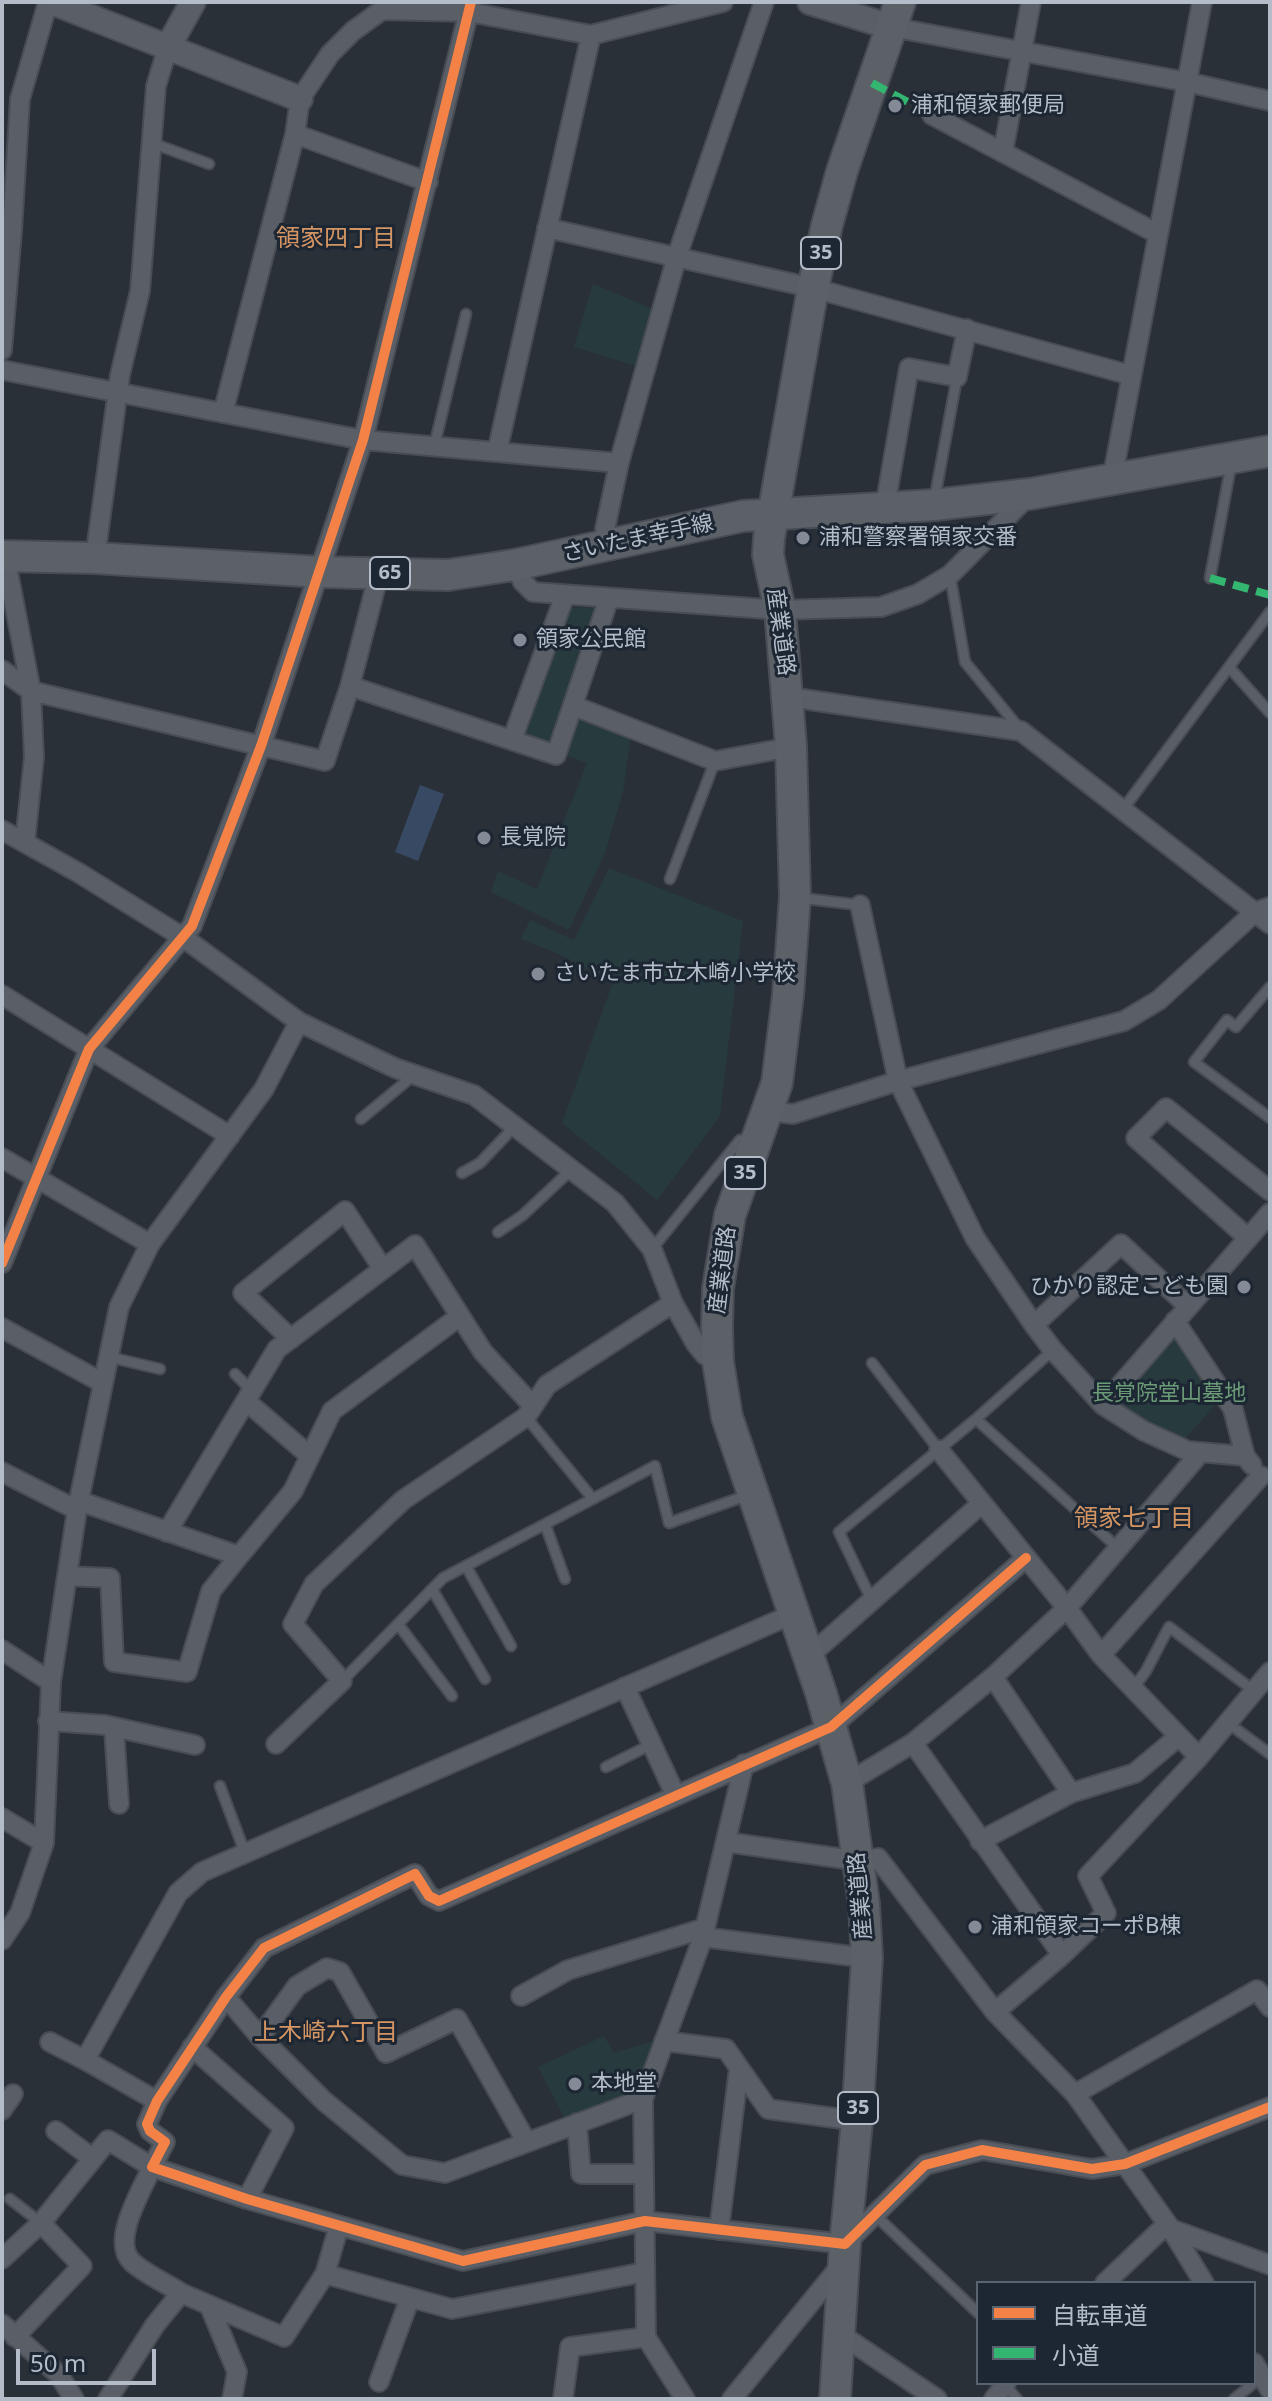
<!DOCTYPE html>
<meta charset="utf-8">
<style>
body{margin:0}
#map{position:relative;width:1272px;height:2401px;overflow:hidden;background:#2a3038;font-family:"Noto Sans","Noto Sans JP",sans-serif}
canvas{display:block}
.frame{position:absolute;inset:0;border:4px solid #b4bcc9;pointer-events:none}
.legend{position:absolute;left:976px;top:2281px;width:280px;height:104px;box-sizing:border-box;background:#1d2633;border:2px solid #59626f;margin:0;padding:10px 14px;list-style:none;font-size:24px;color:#b4bcc9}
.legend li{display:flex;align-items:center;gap:16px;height:40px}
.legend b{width:40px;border:2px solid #59626f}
.scale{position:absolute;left:16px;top:2349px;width:140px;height:36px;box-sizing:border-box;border:4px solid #b4bcc9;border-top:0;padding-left:10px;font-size:24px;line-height:28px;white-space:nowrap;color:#b4bcc9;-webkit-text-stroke:6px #1d2633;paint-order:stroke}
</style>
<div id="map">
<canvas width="1272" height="2401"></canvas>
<div class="frame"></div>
<ul class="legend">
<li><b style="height:10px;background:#f48246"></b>自転車道</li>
<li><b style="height:10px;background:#33b770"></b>小道</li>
</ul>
<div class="scale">50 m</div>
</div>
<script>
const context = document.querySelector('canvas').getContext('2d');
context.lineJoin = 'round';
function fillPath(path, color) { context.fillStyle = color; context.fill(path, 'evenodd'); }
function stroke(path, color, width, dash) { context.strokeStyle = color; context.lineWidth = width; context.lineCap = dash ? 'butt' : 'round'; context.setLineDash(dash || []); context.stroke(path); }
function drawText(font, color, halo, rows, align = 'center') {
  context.font = font + ' "Noto Sans","Noto Sans JP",sans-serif'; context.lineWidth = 6; context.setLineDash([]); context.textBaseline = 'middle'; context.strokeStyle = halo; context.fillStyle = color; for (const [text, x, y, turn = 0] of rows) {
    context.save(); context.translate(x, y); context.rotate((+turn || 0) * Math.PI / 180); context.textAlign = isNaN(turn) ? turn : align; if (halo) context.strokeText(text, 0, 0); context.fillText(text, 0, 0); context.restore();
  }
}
fillPath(new Path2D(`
 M 593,284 L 653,309 L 636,366 L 574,347 Z
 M 570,607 L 601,608 L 552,750 L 524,740 Z
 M 575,715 L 631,734 L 623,792 L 605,853 L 569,930 L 491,892 L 498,871 L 537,889 L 587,763 L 561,754 Z
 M 609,868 L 743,921 L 720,1116 L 657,1200 L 562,1123 L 613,982 L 563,956 L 521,939 L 530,920 L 574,940 Z
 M 1173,1335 L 1177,1336 L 1218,1402 L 1182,1442 L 1116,1407 L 1116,1397 Z
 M 604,2036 L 614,2053 L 659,2039 L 637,2090 L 565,2119 L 538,2067 Z`), '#273a3e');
fillPath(new Path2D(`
 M 420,785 L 444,794 L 418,861 L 395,852 Z`), '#384963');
const service = new Path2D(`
 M 152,143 L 209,164
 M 434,447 L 466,314
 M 934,502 L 957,377
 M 950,575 L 965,662 L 1019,728
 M 1210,578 L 1231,465
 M 1229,667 L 1270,713
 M 1124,808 L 1270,612
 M 670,879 L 715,761
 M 800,898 L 860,905
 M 1270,987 L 1236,1027 L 1227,1020 L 1194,1062 L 1270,1118
 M 361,1119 L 414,1075
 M 462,1173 L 480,1163 L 515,1126
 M 498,1232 L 523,1215 L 571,1170
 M 652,1249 L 740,1140 L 749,1139
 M 109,1357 L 160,1369
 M 872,1363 L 939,1450
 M 235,1374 L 252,1391
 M 526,1417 L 593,1499
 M 976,1419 L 1053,1350
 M 545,1524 L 565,1579
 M 466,1566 L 511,1646
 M 432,1589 L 485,1679
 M 872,1601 L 839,1532 L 976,1419 L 1118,1548
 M 398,1624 L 452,1696
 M 342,1681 L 443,1578 L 655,1466 L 669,1523 L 748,1495
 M 1133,1689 L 1146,1671 L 1169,1627 L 1253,1690
 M 1228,1723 L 1270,1754
 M 606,1767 L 652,1744
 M 220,1786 L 245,1853
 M 10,2199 L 41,2223
 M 874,2214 L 978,2313
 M 1005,2385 L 1017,2399
 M 1234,2399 L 1254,2383`);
const minor = new Path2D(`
 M 891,27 L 1187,82 L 1270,101
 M 932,115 L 1158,234
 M 295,134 L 300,99 L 330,54 L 353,31 L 382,10 L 469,12 L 591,35 L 723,2
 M 1003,152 L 1031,2
 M 547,228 L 813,288 L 1130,375
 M 2,350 L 12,231 L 20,99 L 48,2
 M 2,370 L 363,440 L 619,463
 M 223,413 L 295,134 L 428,182
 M 497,452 L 591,35
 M 1112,480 L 1202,2
 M 885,507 L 909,368 L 957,377 L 967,329
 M 609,544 L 605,529 L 619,463 L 677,256 L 764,2
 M 5,556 L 31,691 L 34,757 L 25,842
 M 95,558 L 120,375 L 140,291 L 156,86 L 168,47
 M 514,565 L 523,582 L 533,592 L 780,610 L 881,607 L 918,594 L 950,575 L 1030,494
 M 2,670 L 31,691 L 325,761 L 350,686 L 379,573
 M 350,686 L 556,755 L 609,598
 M 789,697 L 1021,731 L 1270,924
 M 574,706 L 715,761 L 791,747
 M 512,740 L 565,595
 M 2,830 L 79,873 L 184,938 L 299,1022 L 395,1068 L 474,1095 L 615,1203 L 652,1249 L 673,1303 L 696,1344 L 705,1355 L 718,1362
 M 860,905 L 898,1081 L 975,1238 L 1034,1325 L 1053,1350 L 1103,1405 L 1144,1431 L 1188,1451 L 1245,1456
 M 2,995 L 230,1136
 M 769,1111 L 793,1114 L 898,1081 L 1124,1021 L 1159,1000 L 1255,912 L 1270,907
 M 2,1158 L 150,1244
 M 1248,1238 L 1136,1138 L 1166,1108 L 1270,1191
 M 2,1263 L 89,1049 L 192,926 L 261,746 L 363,440 L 471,2
 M 1175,1321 L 1233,1409 L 1245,1456 L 1252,1465
 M 1034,1325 L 1121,1244 L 1188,1306
 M 2,1328 L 103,1383
 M 291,1339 L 243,1293 L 345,1211 L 383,1269
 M 246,1401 L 310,1456
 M 1103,1405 L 1270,1213
 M 939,1450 L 1067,1608 L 1101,1655 L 1199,1757
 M 2,1472 L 77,1510
 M 167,1532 L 277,1349 L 415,1245 L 483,1352 L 533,1406
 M 239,1556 L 293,1491 L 332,1411 L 460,1316
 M 1026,1558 L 831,1727 L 439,1901 L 429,1896 L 415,1874 L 264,1948 L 226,1997 L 157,2101 L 147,2124 L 150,2131 L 165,2142 L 152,2167 L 247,2199 L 463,2261 L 645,2221 L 845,2244 L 925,2165 L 982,2150 L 1092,2169 L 1125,2164 L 1270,2107
 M 67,1576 L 110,1578 L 114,1662 L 187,1672 L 211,1591 L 239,1556 L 79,1501
 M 2,1650 L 51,1682
 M 1101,1655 L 1261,1476
 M 808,1657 L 981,1504
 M 993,1677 L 1071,1793
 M 625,1687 L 675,1794
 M 48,1721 L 105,1725 L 195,1745
 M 114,1728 L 119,1804
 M 913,1743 L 1062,1955
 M 276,1744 L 342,1681 L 293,1624 L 314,1584 L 403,1500 L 526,1417 L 547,1385 L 673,1303
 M 847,1783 L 913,1743 L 993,1677 L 1067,1608 L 1201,1452
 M 2,1818 L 44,1843
 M 980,1841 L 1071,1793 L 1135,1773 L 1178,1737
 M 726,1842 L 859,1861 L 878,1858 L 995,2012 L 1075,2094 L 1171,2229 L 1204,2283
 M 703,1937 L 867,1958
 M 2,1940 L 20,1913 L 44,1843 L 51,1682 L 77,1510 L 119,1307 L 150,1244 L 264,1089 L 299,1022
 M 521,1996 L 568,1970 L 705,1928
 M 226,1997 L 260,2037 L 324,2101 L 402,2165 L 445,2173 L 643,2099
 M 995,2012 L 1062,1955 L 1106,1913 L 1088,1876 L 1199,1757 L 1270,1672
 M 260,2037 L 297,1986 L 327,1968 L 340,1972 L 386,2053 L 457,2019 L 526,2141
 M 664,2041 L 726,2049 L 768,2109 L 857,2121
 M 50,2042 L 85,2060
 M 192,2047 L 284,2128 L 247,2199
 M 1075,2094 L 1257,1990 L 1270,2007
 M 157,2101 L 85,2060 L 178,1893 L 202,1872 L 793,1614
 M 2,2110 L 13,2094
 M 577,2123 L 581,2174 L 644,2174
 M 56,2131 L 92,2158
 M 1171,2229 L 1270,2265
 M 719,2230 L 739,2068
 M 2,2259 L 41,2223 L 108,2140 L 152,2167 C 142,2190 110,2241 132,2262 C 145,2274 166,2283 181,2293 L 155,2325 L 108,2399
 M 325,2274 L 452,2309 L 645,2272
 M 1105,2283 L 1167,2224
 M 181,2293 L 284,2337 L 325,2274 L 339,2226
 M 210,2307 L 237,2372 L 232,2399
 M 2,2324 L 59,2375 L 74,2399
 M 840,2334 L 937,2399
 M 15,2337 L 82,2266 L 41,2223
 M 1254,2363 L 1270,2390
 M 379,2382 L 410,2298
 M 563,2399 L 570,2347 L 646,2337
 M 685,2399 L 646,2337 L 643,2099 L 703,1937 L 744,1764
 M 732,2399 L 842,2264
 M 994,2399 L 1006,2383`);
const tertiary = new Path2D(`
 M 52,2 L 300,99
 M 810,2 L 891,27
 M 168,47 L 193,2`);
const primary = new Path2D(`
 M 2,556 L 95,558 L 320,572 L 448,575 L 514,565 L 743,516 L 934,505 L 1030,494 L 1270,451
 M 835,2399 L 845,2244 L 857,2121 L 867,1958 L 864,1904 L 847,1783 L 821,1693 L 727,1417 L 718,1362 L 717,1326 L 718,1288 L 730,1215 L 777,1083 L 788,995 L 795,897 L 791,747 L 780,610 L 768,555 L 769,538 L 813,288 L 827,225 L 842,171 L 900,2`);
stroke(service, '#484c53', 13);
stroke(minor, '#484c53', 22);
stroke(tertiary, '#484c53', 28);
stroke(primary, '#484c55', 34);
stroke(service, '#5a5e66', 9);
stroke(minor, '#5a5e66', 18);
stroke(tertiary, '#5a5e66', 24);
stroke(primary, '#5c6168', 30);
stroke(new Path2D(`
 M 872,83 L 932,115
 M 1210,578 L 1270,595`), '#33b770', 8, [16, 8]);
stroke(new Path2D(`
 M 2,1263 L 89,1049 L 192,926 L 261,746 L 363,440 L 471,2
 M 1026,1558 L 831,1727 L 439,1901 L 429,1896 L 415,1874 L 264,1948 L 226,1997 L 157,2101 L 147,2124 L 150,2131 L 165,2142 L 152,2167 L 247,2199 L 463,2261 L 645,2221 L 845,2244 L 925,2165 L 982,2150 L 1092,2169 L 1125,2164 L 1270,2107`), '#f48246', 10);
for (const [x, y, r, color] of [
 [895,106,8,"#848b96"],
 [803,538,8,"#848b96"],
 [520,640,8,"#848b96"],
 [484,838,8,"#848b96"],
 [538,974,8,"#848b96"],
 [1244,1287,8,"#848b96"],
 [975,1927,8,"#848b96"],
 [575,2084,8,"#848b96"]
]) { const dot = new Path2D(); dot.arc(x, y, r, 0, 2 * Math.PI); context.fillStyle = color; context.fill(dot); stroke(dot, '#1d2633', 3); }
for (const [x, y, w] of [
 [821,253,40],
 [390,573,40],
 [745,1173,40],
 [858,2108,40]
]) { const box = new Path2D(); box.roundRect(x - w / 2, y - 16, w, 32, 6); context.fillStyle = '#1d2633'; context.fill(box); stroke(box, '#b4bcc9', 2); }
drawText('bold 20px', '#b4bcc9', null, [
 ["35",821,253],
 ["65",390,573],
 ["35",745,1173],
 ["35",858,2108]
]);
drawText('22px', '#b4bcc9', '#1d2633', [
 ["浦和領家郵便局",911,106],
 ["浦和警察署領家交番",819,538],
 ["領家公民館",536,640],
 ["長覚院",500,838],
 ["さいたま市立木崎小学校",554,974],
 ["ひかり認定こども園",1228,1287,"right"],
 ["浦和領家コーポB棟",991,1927],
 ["本地堂",591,2084]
], 'left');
drawText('22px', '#b4bcc9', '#1d2633', [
 ["さいたま幸手線",638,539,-12],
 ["産業道路",780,632,82],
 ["産業道路",723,1270,-83],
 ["産業道路",861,1896,-95]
]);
drawText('22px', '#6b9a76', '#1d2633', [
 ["長覚院堂山墓地",1169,1394]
]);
drawText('24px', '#d59563', '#1d2633', [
 ["領家四丁目",336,239],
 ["領家七丁目",1134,1519],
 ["上木崎六丁目",326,2033]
]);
</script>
